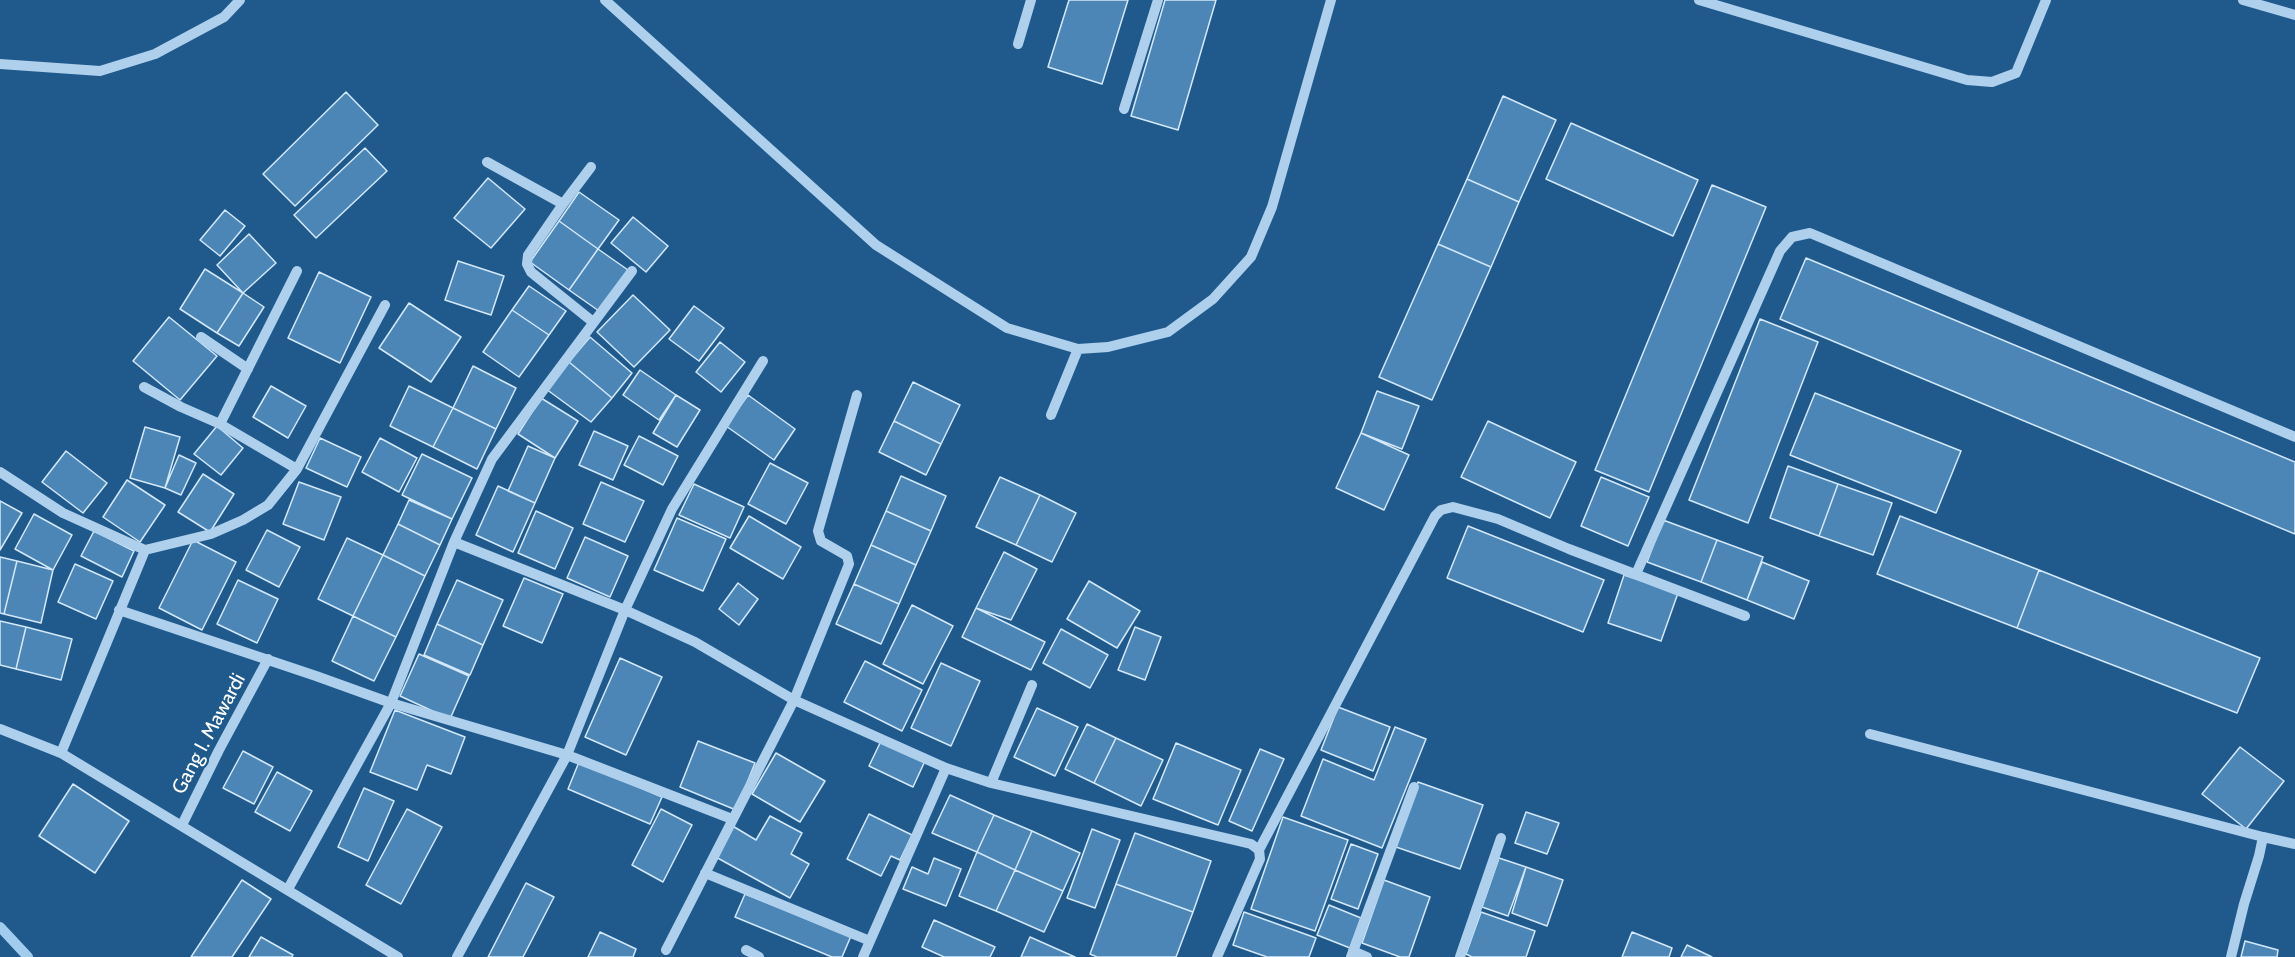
<!DOCTYPE html>
<style>
body{margin:0}
canvas{display:block;background:#205a8d}
</style>
<canvas width="2295" height="957"></canvas>
<script>
const context = document.querySelector('canvas').getContext('2d');
context.lineJoin = 'round';
function stroke(path, color, width, dash) { context.strokeStyle = color; context.lineWidth = width; context.lineCap = dash ? 'butt' : 'round'; context.setLineDash(dash || []); context.stroke(path); }
function fillPath(path, color) { context.fillStyle = color; context.fill(path, 'evenodd'); }
function drawText(font, color, halo, rows, align = 'center') {
  context.font = font + ' Cabin,sans-serif'; context.lineWidth = 4.5; context.setLineDash([]); context.textBaseline = 'middle'; context.strokeStyle = halo; context.fillStyle = color; for (const [text, x, y, turn = 0] of rows) {
    context.save(); context.translate(x, y); context.rotate((+turn || 0) * Math.PI / 180); context.textAlign = isNaN(turn) ? turn : align; if (halo) context.strokeText(text, 0, 0); context.fillText(text, 0, 0); context.restore();
  }
}
stroke(new Path2D(`
 M 0,927 L 28,957`), '#a2cced', 10);
const building = new Path2D(`
 M 1069,0 L 1128,0 L 1102,84 L 1048,67 Z
 M 1165,0 L 1216,0 L 1178,130 L 1131,116 Z
 M 346,92 L 378,125 L 295,206 L 263,174 Z
 M 1503,96 L 1556,120 L 1519,202 L 1467,179 Z
 M 1571,123 L 1698,180 L 1673,236 L 1546,179 Z
 M 365,148 L 387,171 L 316,238 L 294,215 Z
 M 488,178 L 525,209 L 491,248 L 454,218 Z
 M 1467,179 L 1519,202 L 1491,267 L 1438,244 Z
 M 1712,185 L 1766,207 L 1649,492 L 1595,470 Z
 M 579,192 L 619,220 L 598,249 L 559,221 Z
 M 225,210 L 245,226 L 220,256 L 200,240 Z
 M 633,217 L 668,246 L 646,272 L 611,243 Z
 M 559,221 L 598,249 L 569,290 L 530,262 Z
 M 249,234 L 276,263 L 243,293 L 217,265 Z
 M 1438,244 L 1491,267 L 1432,400 L 1379,377 Z
 M 598,249 L 628,270 L 599,311 L 569,290 Z
 M 1806,258 L 2295,462 L 2295,534 L 1780,319 Z
 M 458,261 L 504,276 L 491,315 L 445,300 Z
 M 205,269 L 243,293 L 217,333 L 180,309 Z
 M 319,272 L 371,297 L 340,363 L 288,338 Z
 M 529,286 L 566,311 L 549,335 L 512,310 Z
 M 243,293 L 264,307 L 239,346 L 217,333 Z
 M 633,295 L 670,330 L 634,367 L 597,332 Z
 M 409,303 L 461,337 L 431,382 L 379,348 Z
 M 694,306 L 724,328 L 699,361 L 669,339 Z
 M 512,310 L 549,335 L 519,377 L 483,352 Z
 M 169,317 L 217,356 L 180,400 L 133,361 Z
 M 1760,319 L 1818,342 L 1748,523 L 1689,500 Z
 M 590,337 L 632,373 L 612,398 L 569,362 Z
 M 720,342 L 745,362 L 721,392 L 696,372 Z
 M 569,362 L 612,398 L 591,422 L 546,389 Z
 M 473,366 L 516,388 L 496,429 L 453,408 Z
 M 640,370 L 676,395 L 659,420 L 623,395 Z
 M 913,382 L 960,405 L 941,444 L 894,421 Z
 M 271,386 L 306,406 L 288,438 L 253,417 Z
 M 409,386 L 453,408 L 433,447 L 390,426 Z
 M 1377,391 L 1419,406 L 1402,449 L 1361,433 Z
 M 1815,393 L 1961,451 L 1936,513 L 1790,455 Z
 M 676,395 L 700,410 L 677,447 L 653,433 Z
 M 748,395 L 795,429 L 774,460 L 726,426 Z
 M 541,398 L 578,421 L 555,458 L 518,434 Z
 M 453,408 L 496,429 L 477,469 L 433,447 Z
 M 894,421 L 941,444 L 926,475 L 879,452 Z
 M 1488,421 L 1576,462 L 1550,518 L 1461,477 Z
 M 217,426 L 243,448 L 221,475 L 194,454 Z
 M 145,427 L 180,437 L 165,488 L 130,478 Z
 M 594,431 L 628,446 L 613,480 L 579,465 Z
 M 1361,433 L 1409,455 L 1384,510 L 1336,488 Z
 M 639,436 L 678,456 L 663,485 L 624,465 Z
 M 320,438 L 361,457 L 347,487 L 306,468 Z
 M 380,438 L 417,458 L 399,492 L 362,472 Z
 M 528,446 L 555,458 L 535,503 L 508,491 Z
 M 66,451 L 107,483 L 83,513 L 42,482 Z
 M 422,454 L 472,478 L 452,519 L 402,495 Z
 M 179,455 L 196,463 L 181,495 L 165,488 Z
 M 770,463 L 808,483 L 786,524 L 748,504 Z
 M 1788,466 L 1838,484 L 1819,536 L 1770,518 Z
 M 203,474 L 234,494 L 210,532 L 178,512 Z
 M 901,476 L 946,496 L 931,531 L 886,511 Z
 M 1000,477 L 1040,495 L 1016,545 L 976,527 Z
 M 1601,477 L 1649,497 L 1628,546 L 1581,526 Z
 M 127,480 L 165,505 L 140,542 L 103,517 Z
 M 299,482 L 341,497 L 324,540 L 283,524 Z
 M 601,482 L 644,501 L 625,542 L 583,524 Z
 M 694,484 L 744,507 L 730,538 L 679,515 Z
 M 1838,484 L 1892,503 L 1873,555 L 1819,536 Z
 M 498,486 L 535,503 L 513,552 L 476,535 Z
 M 1040,495 L 1076,513 L 1052,562 L 1016,545 Z
 M 409,500 L 452,519 L 440,545 L 398,524 Z
 M 0,501 L 22,513 L 0,550 Z
 M 536,511 L 573,528 L 555,569 L 518,553 Z
 M 886,511 L 931,531 L 916,565 L 871,545 Z
 M 34,514 L 72,535 L 53,570 L 15,549 Z
 M 749,516 L 801,547 L 783,579 L 730,548 Z
 M 1900,516 L 2039,570 L 2017,628 L 1877,574 Z
 M 677,518 L 726,539 L 703,591 L 654,570 Z
 M 1663,520 L 1717,540 L 1701,582 L 1647,562 Z
 M 398,524 L 440,545 L 425,576 L 383,555 Z
 M 1468,526 L 1604,580 L 1583,632 L 1447,578 Z
 M 267,530 L 300,547 L 279,587 L 246,570 Z
 M 94,531 L 134,551 L 122,577 L 81,556 Z
 M 585,537 L 628,556 L 610,597 L 567,578 Z
 M 347,538 L 383,555 L 353,616 L 318,599 Z
 M 193,540 L 236,562 L 202,630 L 159,608 Z
 M 1717,540 L 1763,557 L 1747,600 L 1701,582 Z
 M 871,545 L 916,565 L 899,604 L 854,584 Z
 M 1004,552 L 1037,569 L 1011,620 L 976,608 Z
 M 383,555 L 425,576 L 396,637 L 353,616 Z
 M 0,557 L 17,561 L 4,614 L 0,613 Z
 M 17,561 L 53,570 L 41,623 L 4,614 Z
 M 1762,562 L 1809,581 L 1794,619 L 1747,600 Z
 M 75,564 L 113,581 L 96,619 L 58,602 Z
 M 2039,570 L 2260,658 L 2237,713 L 2017,628 Z
 M 1624,575 L 1678,593 L 1661,641 L 1608,623 Z
 M 524,578 L 563,594 L 542,643 L 503,626 Z
 M 238,580 L 278,599 L 257,643 L 217,624 Z
 M 457,580 L 503,600 L 483,645 L 437,624 Z
 M 1089,581 L 1140,611 L 1117,648 L 1067,619 Z
 M 738,583 L 758,599 L 739,625 L 719,609 Z
 M 854,584 L 899,604 L 881,644 L 836,624 Z
 M 912,605 L 953,626 L 923,684 L 883,664 Z
 M 976,608 L 1045,642 L 1031,670 L 962,637 Z
 M 353,616 L 396,637 L 374,681 L 332,661 Z
 M 0,621 L 26,627 L 16,669 L 0,665 Z
 M 437,624 L 483,645 L 470,675 L 424,655 Z
 M 26,627 L 72,639 L 61,680 L 16,669 Z
 M 1135,627 L 1161,637 L 1145,680 L 1118,670 Z
 M 1061,629 L 1108,655 L 1090,688 L 1043,663 Z
 M 419,654 L 469,676 L 450,719 L 400,696 Z
 M 620,658 L 662,677 L 626,755 L 585,737 Z
 M 865,661 L 922,690 L 902,731 L 844,702 Z
 M 941,663 L 980,681 L 951,746 L 911,728 Z
 M 1338,707 L 1390,727 L 1373,771 L 1321,750 Z
 M 1037,708 L 1078,727 L 1055,776 L 1014,757 Z
 M 395,710 L 465,737 L 451,774 L 427,765 L 417,790 L 370,772 Z
 M 1087,724 L 1116,738 L 1094,783 L 1065,769 Z
 M 1395,727 L 1426,739 L 1382,848 L 1301,816 L 1323,759 L 1374,780 Z
 M 1116,738 L 1163,760 L 1141,806 L 1094,783 Z
 M 698,741 L 755,763 L 736,810 L 680,787 Z
 M 881,741 L 925,761 L 913,787 L 869,766 Z
 M 1176,743 L 1241,770 L 1218,825 L 1153,799 Z
 M 2240,747 L 2284,781 L 2246,829 L 2202,794 Z
 M 1260,749 L 1284,759 L 1252,831 L 1229,821 Z
 M 243,751 L 273,767 L 254,804 L 223,788 Z
 M 776,753 L 825,781 L 800,822 L 752,794 Z
 M 579,762 L 662,797 L 650,824 L 568,789 Z
 M 277,772 L 312,791 L 290,831 L 255,812 Z
 M 1418,782 L 1483,805 L 1460,869 L 1396,847 Z
 M 73,784 L 129,821 L 95,873 L 39,836 Z
 M 364,788 L 394,801 L 368,861 L 338,847 Z
 M 950,795 L 994,815 L 977,852 L 932,833 Z
 M 407,809 L 442,827 L 401,904 L 366,885 Z
 M 661,809 L 692,825 L 663,882 L 632,865 Z
 M 1526,812 L 1559,823 L 1547,854 L 1515,843 Z
 M 869,814 L 912,835 L 900,860 L 891,856 L 881,876 L 847,859 Z
 M 994,815 L 1032,831 L 1015,870 L 977,852 Z
 M 770,816 L 802,833 L 791,854 L 809,864 L 790,898 L 714,856 L 731,825 L 756,840 Z
 M 1283,817 L 1348,840 L 1315,931 L 1251,909 Z
 M 1092,829 L 1120,840 L 1095,908 L 1067,898 Z
 M 1032,831 L 1080,853 L 1063,891 L 1015,870 Z
 M 1135,833 L 1211,861 L 1193,912 L 1116,884 Z
 M 1351,844 L 1378,854 L 1358,909 L 1331,899 Z
 M 977,852 L 1015,870 L 996,911 L 959,896 Z
 M 934,858 L 961,869 L 946,906 L 903,889 L 912,867 L 928,874 Z
 M 1499,858 L 1526,867 L 1508,916 L 1482,907 Z
 M 1526,867 L 1563,880 L 1547,926 L 1512,913 Z
 M 1015,870 L 1063,891 L 1044,932 L 996,911 Z
 M 242,880 L 271,899 L 232,957 L 191,957 Z
 M 1384,880 L 1430,897 L 1409,957 L 1400,957 L 1362,943 Z
 M 526,883 L 554,897 L 523,957 L 488,957 Z
 M 1116,884 L 1193,912 L 1176,957 L 1097,957 L 1090,954 Z
 M 745,894 L 851,936 L 842,957 L 832,957 L 735,917 Z
 M 1329,905 L 1361,918 L 1350,948 L 1317,935 Z
 M 1244,912 L 1316,938 L 1309,957 L 1267,957 L 1233,945 Z
 M 1481,912 L 1535,931 L 1526,957 L 1472,957 L 1466,954 Z
 M 934,920 L 995,947 L 990,957 L 944,957 L 922,947 Z
 M 600,932 L 636,949 L 633,957 L 588,957 Z
 M 1632,932 L 1672,948 L 1669,957 L 1622,957 Z
 M 261,937 L 293,955 L 292,957 L 249,957 Z
 M 1030,937 L 1075,957 L 1021,957 Z
 M 2245,941 L 2278,950 L 2277,957 L 2241,957 Z
 M 1687,945 L 1712,957 L 1681,957 Z`);
fillPath(building, '#4c86b7');
stroke(building, '#d3e8f9', 1.5);
stroke(new Path2D(`
 M 605,0 L 876,245 L 1007,328 L 1078,349 L 1108,347 L 1168,332 L 1213,299 L 1251,257 L 1272,207 L 1331,0
 M 1699,0 L 1967,80 L 1992,82 L 2016,73 L 2046,0
 M 2243,0 L 2295,15
 M 1018,44 L 1031,0
 M 0,64 L 100,71 L 155,54 L 224,17 L 240,0
 M 1124,109 L 1158,0
 M 487,162 L 563,204
 M 591,167 L 563,204 L 528,255 L 527,264 L 531,272 L 593,322
 M 632,271 L 492,459 L 454,542 L 625,610 L 672,509 L 763,361
 M 201,337 L 248,369
 M 144,387 L 181,407 L 220,424 L 297,469
 M 1051,415 L 1078,349
 M 220,424 L 297,271
 M 0,472 L 63,513 L 145,550
 M 1636,574 L 1780,251 L 1792,237 L 1810,233 L 2295,437
 M 119,610 L 316,676 L 391,703 L 567,755 L 732,819
 M 0,729 L 61,753 L 398,957
 M 1870,734 L 2263,837 L 2259,856 L 2244,904 L 2231,957
 M 61,753 L 145,550 L 211,534 L 243,520 L 268,505 L 297,469 L 385,305
 M 991,783 L 1032,685
 M 182,825 L 219,750 L 268,659
 M 2263,837 L 2295,844
 M 705,873 L 870,941
 M 288,889 L 391,703 L 454,542
 M 666,950 L 794,700 L 849,564 L 847,556 L 821,541 L 818,531 L 857,395
 M 746,950 L 759,957
 M 1353,951 L 1367,957
 M 457,957 L 567,755 L 625,610 L 695,642 L 794,700 L 946,768 L 991,783 L 1251,844 L 1259,850
 M 863,957 L 946,768
 M 1217,957 L 1260,859 L 1259,850 L 1435,516 L 1441,510 L 1453,507 L 1498,519 L 1569,549 L 1745,616
 M 1351,957 L 1414,787
 M 1460,957 L 1501,838`), '#aed0ec', 10);
drawText('20px', '#fff', '#205a8d', [
 ["Gang I. Mawardi",209,734,-62]
]);
</script>
